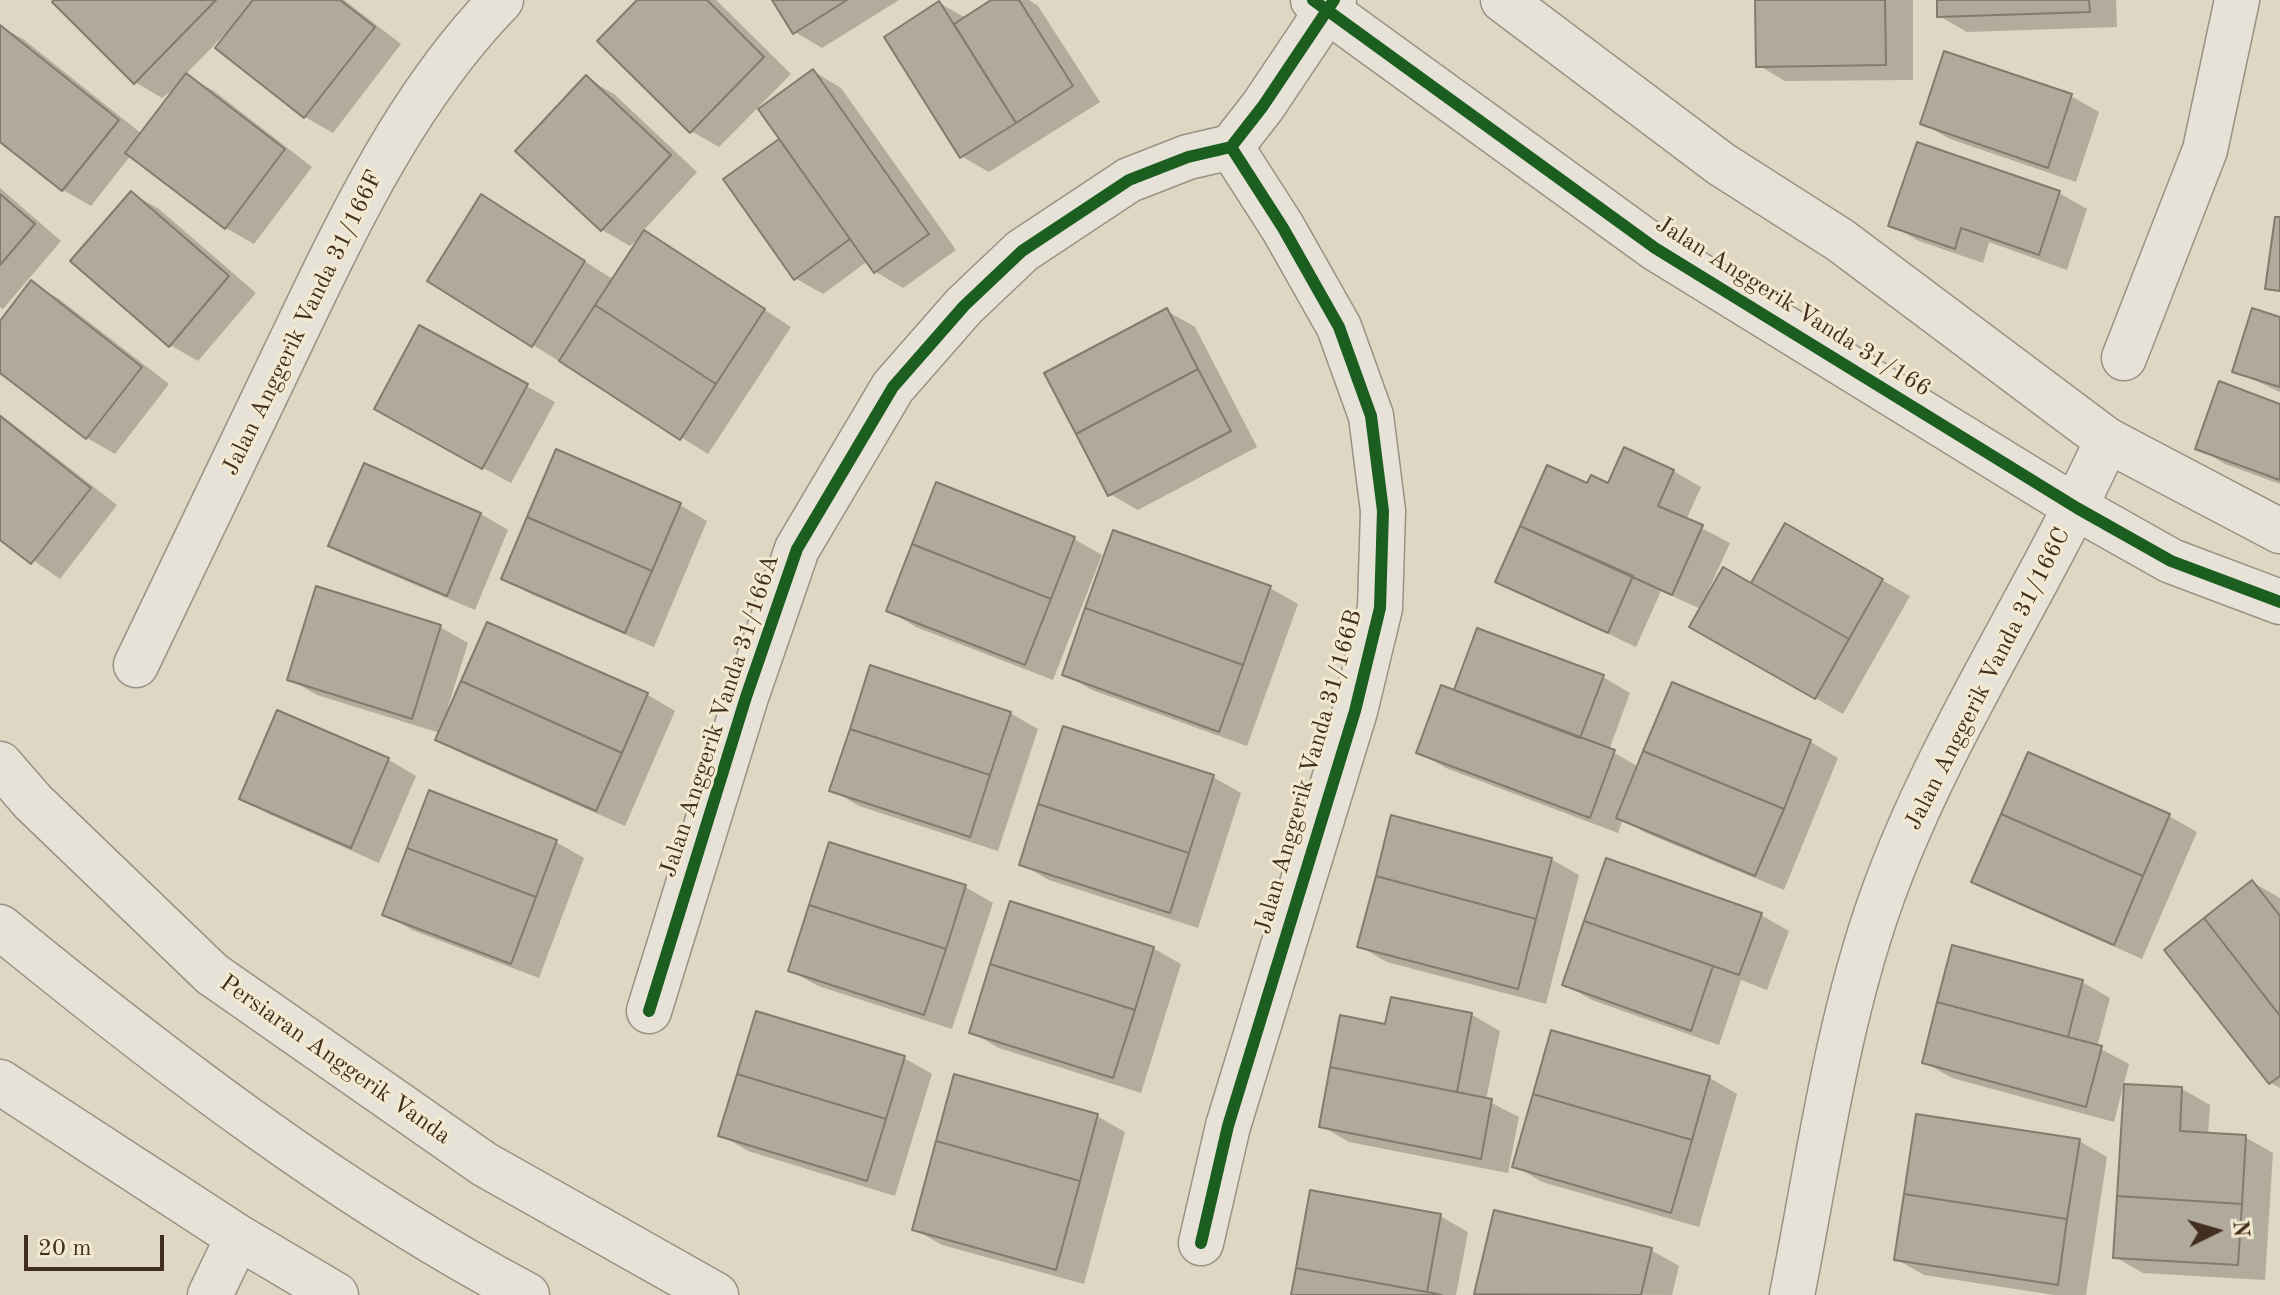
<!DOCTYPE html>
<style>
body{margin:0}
#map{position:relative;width:2280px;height:1295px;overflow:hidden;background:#dfd7c3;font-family:"Old Standard TT",serif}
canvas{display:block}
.north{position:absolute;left:2176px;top:1191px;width:80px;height:80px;-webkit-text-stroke:6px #f3e9d0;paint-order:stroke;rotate:85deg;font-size:22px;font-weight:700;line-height:32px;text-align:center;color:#412e1e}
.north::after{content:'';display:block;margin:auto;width:28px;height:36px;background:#412e1e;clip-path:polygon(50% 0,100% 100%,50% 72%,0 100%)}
.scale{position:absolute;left:24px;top:1235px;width:140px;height:36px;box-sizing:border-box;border:4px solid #412e1e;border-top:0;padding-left:10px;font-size:24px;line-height:28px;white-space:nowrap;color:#412e1e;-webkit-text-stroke:6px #f3e9d0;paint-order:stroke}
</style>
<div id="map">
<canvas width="2280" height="1295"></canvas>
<div class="north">N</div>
<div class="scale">20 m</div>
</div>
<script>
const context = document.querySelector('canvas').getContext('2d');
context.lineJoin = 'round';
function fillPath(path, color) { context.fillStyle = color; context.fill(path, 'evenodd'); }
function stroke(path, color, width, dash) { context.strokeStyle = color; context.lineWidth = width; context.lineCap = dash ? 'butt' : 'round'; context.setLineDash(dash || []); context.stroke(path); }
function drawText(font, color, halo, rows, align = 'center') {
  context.font = font + ' "Old Standard TT",serif'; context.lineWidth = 6; context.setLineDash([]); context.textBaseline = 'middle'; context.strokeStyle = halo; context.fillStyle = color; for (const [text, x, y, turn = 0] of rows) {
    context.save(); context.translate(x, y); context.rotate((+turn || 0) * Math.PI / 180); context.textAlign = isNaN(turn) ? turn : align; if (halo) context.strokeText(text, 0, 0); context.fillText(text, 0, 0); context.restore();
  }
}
fillPath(new Path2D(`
 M 56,0 L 344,0 L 401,44 L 333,133 L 305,117 L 218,48 L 226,33 L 185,75 L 214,91 L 312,167 L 254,244 L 226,228 L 131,155 L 91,206 L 63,190 L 0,140 L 0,26 L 23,39 L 142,134 L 179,85 L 162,98 L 135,82 Z
 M 640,0 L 716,0 L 791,74 L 719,147 L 691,131 Z
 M 775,0 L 899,0 L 822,48 L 795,32 Z
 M 995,0 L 1029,0 L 1038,6 L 1100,102 L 989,172 L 961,156 L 939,3 L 966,18 Z
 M 1757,0 L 1913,0 L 1913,80 L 1785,81 L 1758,65 Z
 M 1939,0 L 2116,0 L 2117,27 L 1967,32 L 1939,16 Z
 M 1945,53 L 2071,96 L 2099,112 L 2076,182 L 1950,139 L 1922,123 Z
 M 813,71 L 841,88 L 956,250 L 903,288 L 876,272 L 868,261 L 823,294 L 795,278 L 726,180 L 782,139 Z
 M 586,78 L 614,94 L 697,172 L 643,231 L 791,327 L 708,454 L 533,345 L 509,213 L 614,280 L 644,234 L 630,246 L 602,230 L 518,151 Z
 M 0,188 L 61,241 L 3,309 L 0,307 Z
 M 131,193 L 159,209 L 256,293 L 198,361 L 170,345 Z
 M 2059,193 L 2087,209 L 2067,270 L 1989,242 L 1983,263 L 1919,241 L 1891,225 Z
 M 32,283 L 59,299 L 169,384 L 115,454 L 87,438 L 0,370 L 0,324 Z
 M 1167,311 L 1195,327 L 1257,447 L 1138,510 L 1110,494 Z
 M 2280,319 L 2280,392 L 2235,371 Z
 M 420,327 L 555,402 L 511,483 L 404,425 Z
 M 2280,406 L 2280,484 L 2225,464 L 2198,448 Z
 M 0,414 L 117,505 L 60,579 L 0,537 Z
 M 365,466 L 481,514 L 508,530 L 475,610 L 359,561 L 331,545 Z
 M 1673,471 L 1701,487 L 1686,520 L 1730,543 L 1709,589 L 1752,586 L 1786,525 L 1910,596 L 1843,714 L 1692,627 L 1701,609 L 1661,591 L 1636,647 L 1498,581 L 1588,486 L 1609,486 Z
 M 680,505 L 707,521 L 654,647 L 531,594 L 504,578 Z
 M 1074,539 L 1102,555 L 1053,680 L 916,627 L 889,611 Z
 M 1270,588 L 1298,604 L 1247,746 L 1092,690 L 1064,674 Z
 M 488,624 L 648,695 L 675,711 L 625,826 L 465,755 L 437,739 L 440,733 L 317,695 L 289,679 L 440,627 L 468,643 L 447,710 L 450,711 Z
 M 1603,677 L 1630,693 L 1609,750 L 1639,767 L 1673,684 L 1811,742 L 1838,758 L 1784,890 L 1646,833 L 1623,819 L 1618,833 L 1446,768 L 1418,752 L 1455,692 Z
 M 278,712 L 389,760 L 416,776 L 379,863 L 269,814 L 241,798 Z
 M 1010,713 L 1038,729 L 998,851 L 859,806 L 832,790 Z
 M 2029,755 L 2169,816 L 2197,832 L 2142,959 L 2002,897 L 1974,881 Z
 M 1213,777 L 1241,793 L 1198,928 L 1049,880 L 1021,864 Z
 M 556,842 L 584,858 L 539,978 L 412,930 L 385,914 Z
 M 1551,859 L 1579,875 L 1546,1004 L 1387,962 L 1359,946 Z
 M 1607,861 L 1761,915 L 1789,931 L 1767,990 L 1741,980 L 1719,1045 L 1592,1000 L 1564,984 Z
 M 2252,882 L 2280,898 L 2280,1088 L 2271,1083 Z
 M 965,887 L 993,903 L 952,1029 L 818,986 L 790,970 Z
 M 1153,948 L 1181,964 L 1141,1093 L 999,1048 L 971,1032 Z
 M 2082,982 L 2110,998 L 2097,1047 L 2129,1064 L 2114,1122 L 1952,1078 L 1924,1062 Z
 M 1392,999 L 1472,1015 L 1500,1031 L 1486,1100 L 1519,1117 L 1508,1173 L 1349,1142 L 1321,1126 L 1341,1017 L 1387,1027 Z
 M 1553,1032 L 1710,1078 L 1737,1094 L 1699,1227 L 1542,1182 L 1515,1166 Z
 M 904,1058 L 932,1074 L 895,1196 L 748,1151 L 721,1135 Z
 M 2182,1089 L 2210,1105 L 2208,1135 L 2245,1137 L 2273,1153 L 2265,1280 L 2143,1273 L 2115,1257 Z
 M 1097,1116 L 1125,1132 L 1084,1284 L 942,1245 L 914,1229 Z
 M 2079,1141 L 2107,1157 L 2086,1295 L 2054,1295 L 1924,1275 L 1896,1259 Z
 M 1440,1216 L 1468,1232 L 1456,1295 L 1293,1295 Z
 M 1651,1250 L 1679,1266 L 1672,1295 L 1476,1293 Z`), '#0003');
const building = new Path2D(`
 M 54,0 L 216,0 L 134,84 L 52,2 Z
 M 253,0 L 340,0 L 375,27 L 304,118 L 215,48 Z
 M 637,0 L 707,0 L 764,57 L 690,133 L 597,41 Z
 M 772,0 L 847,0 L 793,34 Z
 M 991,0 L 1019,0 L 1073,86 L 1016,123 L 954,24 Z
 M 1755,0 L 1885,0 L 1886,65 L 1756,67 Z
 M 1937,0 L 2089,0 L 2090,12 L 1937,17 Z
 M 939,1 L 1016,123 L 960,158 L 884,37 Z
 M 0,25 L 119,120 L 62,191 L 0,142 Z
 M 1944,51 L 2072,94 L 2048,168 L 1920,124 Z
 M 813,69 L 929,234 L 874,273 L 758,109 Z
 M 186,73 L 285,149 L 225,229 L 125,153 Z
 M 586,75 L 671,155 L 601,231 L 515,151 Z
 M 779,139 L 850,239 L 794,280 L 723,179 Z
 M 1917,142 L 2060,191 L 2039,255 L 1961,228 L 1955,249 L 1888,226 Z
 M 131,191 L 229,276 L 169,347 L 70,261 Z
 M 0,194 L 35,224 L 0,265 Z
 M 481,194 L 585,261 L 532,347 L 427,281 Z
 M 2275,217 L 2280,217 L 2280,291 L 2265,289 Z
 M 644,230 L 765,309 L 716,384 L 595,305 Z
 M 31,280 L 142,367 L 86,439 L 0,373 L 0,321 Z
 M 595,305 L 716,384 L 680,440 L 559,361 Z
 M 1167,308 L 1198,369 L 1076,434 L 1044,373 Z
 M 2252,308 L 2280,317 L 2280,387 L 2232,372 Z
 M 419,325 L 528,384 L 482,469 L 374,409 Z
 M 1198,369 L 1231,431 L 1108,496 L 1076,434 Z
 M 2219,381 L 2280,404 L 2280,480 L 2195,449 Z
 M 0,416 L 91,488 L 31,564 L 0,540 Z
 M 1624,447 L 1674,470 L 1658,506 L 1703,525 L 1672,595 L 1520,526 L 1547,465 L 1587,483 L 1591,475 L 1608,483 Z
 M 556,449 L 681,503 L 652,571 L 527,517 Z
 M 364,463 L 481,513 L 447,596 L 328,546 Z
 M 936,482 L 1075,537 L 1051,599 L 912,544 Z
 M 527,517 L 652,571 L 625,633 L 501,579 Z
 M 1785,523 L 1883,579 L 1849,639 L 1751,583 Z
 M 1520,526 L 1633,576 L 1608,633 L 1495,582 Z
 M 1113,530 L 1271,586 L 1243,665 L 1085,608 Z
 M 912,544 L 1051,599 L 1025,665 L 886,611 Z
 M 1723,567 L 1849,639 L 1815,699 L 1689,627 Z
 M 316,586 L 441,625 L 412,719 L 287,680 Z
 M 1085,608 L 1243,665 L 1219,732 L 1062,675 Z
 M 487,622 L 648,693 L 622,753 L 461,681 Z
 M 1477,628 L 1604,675 L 1580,738 L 1454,690 Z
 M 870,665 L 1011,712 L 990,775 L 850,729 Z
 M 461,681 L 622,753 L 596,811 L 435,740 Z
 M 1672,682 L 1811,740 L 1784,809 L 1643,751 Z
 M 1441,685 L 1615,750 L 1590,818 L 1416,753 Z
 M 277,710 L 389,758 L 351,848 L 239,799 Z
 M 1063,726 L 1214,775 L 1189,853 L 1038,804 Z
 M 850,729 L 990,775 L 970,837 L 829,791 Z
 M 1643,751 L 1784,809 L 1755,876 L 1616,818 Z
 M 2028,752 L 2170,814 L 2143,876 L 2001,814 Z
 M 429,790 L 557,840 L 536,897 L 407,848 Z
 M 1038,804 L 1189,853 L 1170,913 L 1019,865 Z
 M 2001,814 L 2143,876 L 2114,945 L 1971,882 Z
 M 1391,815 L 1552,858 L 1536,919 L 1376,876 Z
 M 829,842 L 966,885 L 946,949 L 809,905 Z
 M 407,848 L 536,897 L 511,964 L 382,915 Z
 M 1606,858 L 1762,913 L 1739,975 L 1584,921 Z
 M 1376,876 L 1536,919 L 1518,989 L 1357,947 Z
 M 2252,880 L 2280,916 L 2280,1016 L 2204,918 Z
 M 1010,901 L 1154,947 L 1135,1010 L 990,964 Z
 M 809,905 L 946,949 L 924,1015 L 788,971 Z
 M 2204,918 L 2280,1016 L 2280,1076 L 2269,1084 L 2164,950 Z
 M 1584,921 L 1713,966 L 1691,1031 L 1562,985 Z
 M 1952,945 L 2083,980 L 2068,1037 L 1937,1002 Z
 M 990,964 L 1135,1010 L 1113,1078 L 969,1033 Z
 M 1391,997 L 1472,1013 L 1457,1092 L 1330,1067 L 1340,1015 L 1385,1024 Z
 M 1937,1002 L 2102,1046 L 2086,1107 L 1922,1063 Z
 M 756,1011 L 905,1056 L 886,1119 L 737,1074 Z
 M 1551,1030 L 1710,1076 L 1692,1140 L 1533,1094 Z
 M 1330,1067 L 1492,1099 L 1481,1159 L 1319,1127 Z
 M 737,1074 L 886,1119 L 867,1181 L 718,1136 Z
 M 954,1074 L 1098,1114 L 1080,1181 L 936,1141 Z
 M 2124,1084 L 2182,1087 L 2180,1131 L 2246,1135 L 2242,1204 L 2117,1196 Z
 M 1533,1094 L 1692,1140 L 1671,1213 L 1512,1167 Z
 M 1916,1114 L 2080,1139 L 2067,1219 L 1904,1194 Z
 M 936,1141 L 1080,1181 L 1056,1270 L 912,1230 Z
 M 1310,1190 L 1441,1214 L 1427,1292 L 1296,1268 Z
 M 1904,1194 L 2067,1219 L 2058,1285 L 1894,1260 Z
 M 2117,1196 L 2242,1204 L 2238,1265 L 2113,1258 Z
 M 1494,1210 L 1652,1248 L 1641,1295 L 1474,1294 Z
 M 1296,1268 L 1427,1292 L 1442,1295 L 1291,1295 Z`);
fillPath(building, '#b1aa9c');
stroke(building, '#827b6e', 2);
const minor = new Path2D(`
 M 1313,0 L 1655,248 L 2077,508 L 2171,561 L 2280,602
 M 1503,0 L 1721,164 L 1840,240 L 2107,440 L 2280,531
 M 2124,358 L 2205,150 L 2237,0
 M 136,665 C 186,560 236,456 286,352 C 345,229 405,98 501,0
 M 0,764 L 33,802 L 212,974 L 484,1164 L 716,1295
 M 0,927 C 164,1061 340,1196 527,1295
 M 649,1011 L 746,697 L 797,549 L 893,387 L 964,306 L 1022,251 L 1129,180 L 1188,157 L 1231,147 L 1263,106 L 1334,0
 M 0,1082 L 238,1237 L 336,1295
 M 1201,1243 L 1228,1126 L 1355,711 L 1380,608 L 1383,511 L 1371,416 L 1339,327 L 1283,228 L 1231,147
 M 210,1295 L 238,1237
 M 1792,1295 C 1818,1164 1836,1027 1881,900 C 1938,739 2037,596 2107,440`);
stroke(minor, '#999284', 47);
stroke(minor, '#e7e2d7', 44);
stroke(new Path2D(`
 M 1313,0 L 1655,248 L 2077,508 L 2171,561 L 2280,602
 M 649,1011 L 746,697 L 797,549 L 893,387 L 964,306 L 1022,251 L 1129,180 L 1188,157 L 1231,147 L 1263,106 L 1334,0
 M 1201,1243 L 1228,1126 L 1355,711 L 1380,608 L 1383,511 L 1371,416 L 1339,327 L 1283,228 L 1231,147`), '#1b5e20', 12);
drawText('24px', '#412e1e', '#f3e9d0', [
 ["Jalan Anggerik Vanda 31/166",1793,307,32],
 ["Jalan Anggerik Vanda 31/166F",303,323,-64],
 ["Jalan Anggerik Vanda 31/166C",1988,679,-63],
 ["Jalan Anggerik Vanda 31/166A",720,716,-72],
 ["Jalan Anggerik Vanda 31/166B",1309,772,-74],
 ["Persiaran Anggerik Vanda",335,1060,35]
]);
</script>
